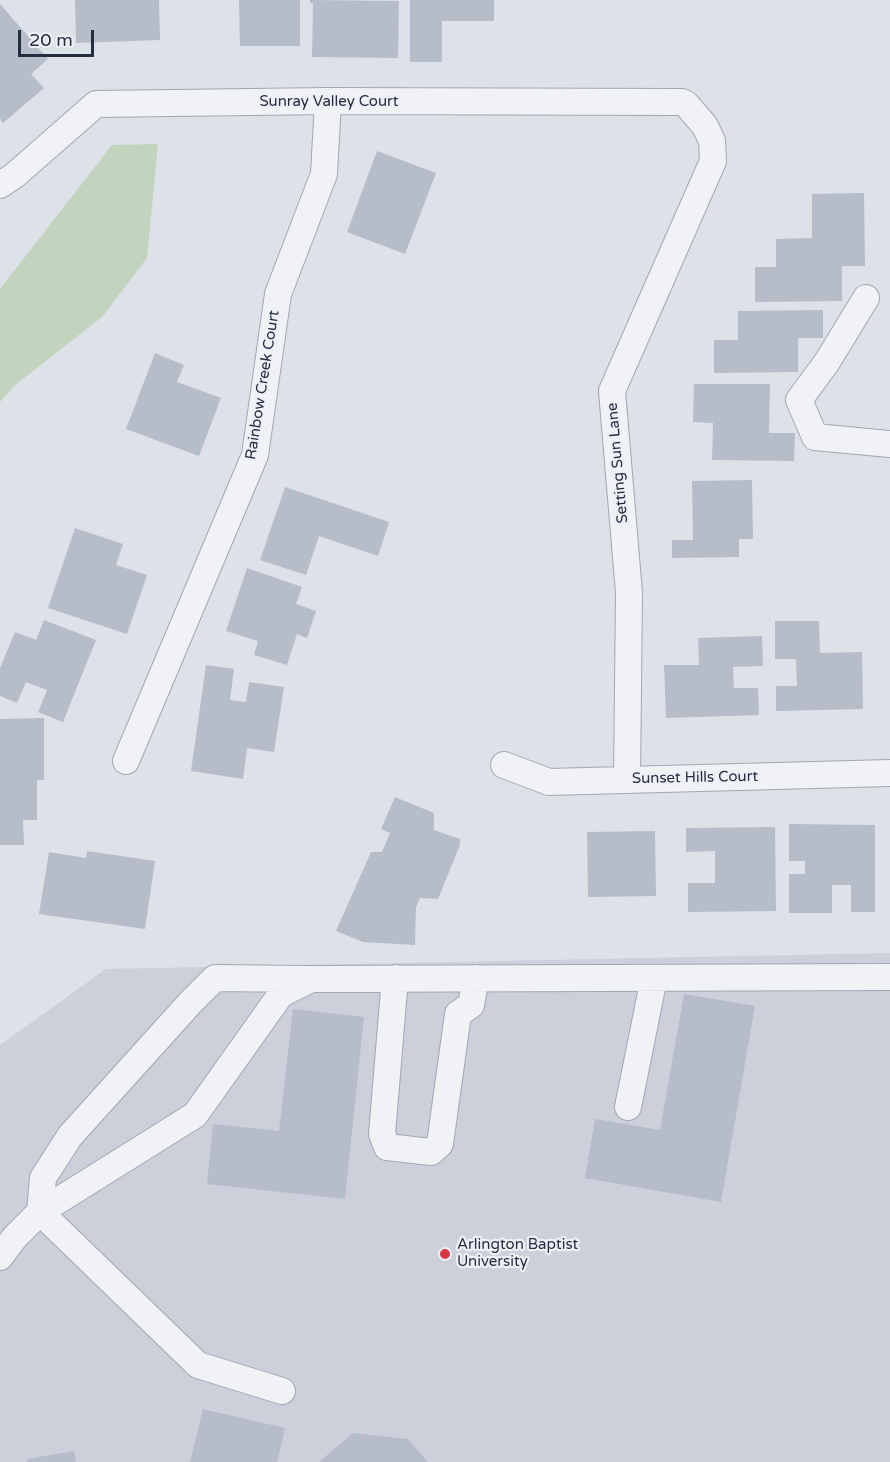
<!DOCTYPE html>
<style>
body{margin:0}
#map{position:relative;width:890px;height:1462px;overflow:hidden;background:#dde1e8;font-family:"Varela Round",sans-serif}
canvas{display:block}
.scale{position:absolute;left:18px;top:30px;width:76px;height:27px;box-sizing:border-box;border:3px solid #252d40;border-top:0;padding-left:8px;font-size:18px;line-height:21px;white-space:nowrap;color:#252d40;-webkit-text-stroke:4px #edf0f6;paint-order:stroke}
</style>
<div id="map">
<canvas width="890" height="1462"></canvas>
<div class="scale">20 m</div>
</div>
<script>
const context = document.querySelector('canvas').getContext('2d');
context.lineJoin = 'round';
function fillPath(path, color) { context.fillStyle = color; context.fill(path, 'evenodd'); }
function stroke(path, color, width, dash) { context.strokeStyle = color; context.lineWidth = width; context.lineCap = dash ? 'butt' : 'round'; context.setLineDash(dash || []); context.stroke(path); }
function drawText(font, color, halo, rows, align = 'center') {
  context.font = font + ' "Varela Round",sans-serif'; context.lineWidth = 4.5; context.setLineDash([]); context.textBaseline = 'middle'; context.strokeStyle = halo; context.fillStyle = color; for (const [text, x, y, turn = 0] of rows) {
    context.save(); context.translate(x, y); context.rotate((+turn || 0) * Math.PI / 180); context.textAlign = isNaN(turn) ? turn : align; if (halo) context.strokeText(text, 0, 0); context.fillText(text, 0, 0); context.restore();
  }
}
fillPath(new Path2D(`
 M 890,953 L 890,1462 L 0,1462 L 0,1045 L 106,969 Z`), '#cbd0db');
fillPath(new Path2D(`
 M 158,144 L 147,258 L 102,317 L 15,385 L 0,402 L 0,289 L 112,145 Z`), '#c2d3be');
fillPath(new Path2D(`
 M 75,0 L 159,0 L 160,40 L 76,43 Z
 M 239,0 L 300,0 L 300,46 L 240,46 Z
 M 310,0 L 399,1 L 398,58 L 312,57 L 313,3 L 310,3 Z
 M 410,0 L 494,0 L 494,21 L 442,21 L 442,62 L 410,62 Z
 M 0,4 L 48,59 L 31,74 L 44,88 L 3,123 L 0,119 Z
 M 377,151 L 436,173 L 405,254 L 347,232 Z
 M 864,193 L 865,266 L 842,266 L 842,301 L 755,302 L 755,267 L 776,267 L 776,239 L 812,238 L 812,194 Z
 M 823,310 L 823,338 L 798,338 L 798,372 L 714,373 L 714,340 L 738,340 L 738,311 Z
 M 155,353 L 184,365 L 177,382 L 221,398 L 199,456 L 126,429 Z
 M 694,384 L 770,384 L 769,433 L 795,433 L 794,461 L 712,460 L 713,423 L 693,422 Z
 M 752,480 L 753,539 L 739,539 L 739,557 L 672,558 L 672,540 L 693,540 L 692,481 Z
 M 285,487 L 389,522 L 378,556 L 319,536 L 306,575 L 260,560 Z
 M 75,528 L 123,544 L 116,565 L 147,575 L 127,634 L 48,608 Z
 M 247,568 L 302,587 L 296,604 L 316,611 L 307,638 L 297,634 L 287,665 L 254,655 L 258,641 L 226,631 Z
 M 44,620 L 96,640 L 63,722 L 38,712 L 47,690 L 26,682 L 17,703 L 0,696 L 0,668 L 15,632 L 36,640 Z
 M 775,621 L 819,621 L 820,653 L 862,652 L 863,709 L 776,711 L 776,686 L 797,686 L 796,659 L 775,659 Z
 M 762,636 L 763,666 L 733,667 L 734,688 L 758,688 L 759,715 L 666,718 L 664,665 L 699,665 L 698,638 Z
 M 206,665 L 234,669 L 230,700 L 246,702 L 249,682 L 284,687 L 274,752 L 247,748 L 243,779 L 191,771 Z
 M 44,718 L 44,780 L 37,780 L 37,820 L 23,820 L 24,845 L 0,845 L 0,719 Z
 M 395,797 L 434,813 L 434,830 L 460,839 L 460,845 L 438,899 L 420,898 L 416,907 L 415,945 L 363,942 L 336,931 L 371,852 L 382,852 L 390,833 L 381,829 Z
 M 789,824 L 875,825 L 875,912 L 851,912 L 851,885 L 832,885 L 832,913 L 789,913 L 789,874 L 805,874 L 805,861 L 789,861 Z
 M 775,827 L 776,911 L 688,912 L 688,883 L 715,883 L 715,851 L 686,852 L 686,828 Z
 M 655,831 L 656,896 L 588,897 L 587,832 Z
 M 87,851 L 155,861 L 145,929 L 39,914 L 49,852 L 86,858 Z
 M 684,994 L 755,1006 L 721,1202 L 585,1178 L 595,1119 L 660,1130 Z
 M 293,1009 L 364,1017 L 345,1199 L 207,1184 L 213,1124 L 279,1131 Z
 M 203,1409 L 285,1428 L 277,1462 L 190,1462 Z
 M 353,1433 L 408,1439 L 428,1462 L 319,1462 Z
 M 74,1451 L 76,1462 L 27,1462 L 27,1459 Z`), '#b7bcc9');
const minor = new Path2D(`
 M 0,185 L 15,175 L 96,104 L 328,101 L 682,102 L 686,104 L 705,126 L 712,141 L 713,161 L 612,391 L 629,593 L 627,779
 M 866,298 L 827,362 L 799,400 L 815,437 L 890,444
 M 126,761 L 255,455 L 278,294 L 324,174 L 328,101
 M 504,765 L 549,782 L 890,773
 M 395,978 L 382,1134 L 387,1147 L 431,1152 L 440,1144 L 458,1014 L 471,1005 L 476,978
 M 628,1107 L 654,978
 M 0,1257 L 15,1237 L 40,1212 L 195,1115 L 281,994 L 311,979 L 890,977
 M 282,1391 L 198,1365 L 40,1212 L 43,1178 L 70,1136 L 190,1003 L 215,978 L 307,979`);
stroke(minor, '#a2a7b2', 28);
stroke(minor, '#f0f2f6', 26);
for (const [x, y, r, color] of [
 [445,1254,6,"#d83745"]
]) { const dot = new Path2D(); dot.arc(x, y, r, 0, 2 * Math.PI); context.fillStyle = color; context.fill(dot); stroke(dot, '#edf0f6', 2); }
drawText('15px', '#252d40', '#edf0f6', [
 ["Sunray Valley Court",329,102],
 ["Rainbow Creek Court",263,385,-81],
 ["Setting Sun Lane",618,463,-95],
 ["Sunset Hills Court",695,778,-1]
]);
drawText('15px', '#252d40', '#edf0f6', [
 ["Arlington Baptist",457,1245],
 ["University",457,1262]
], 'left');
</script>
